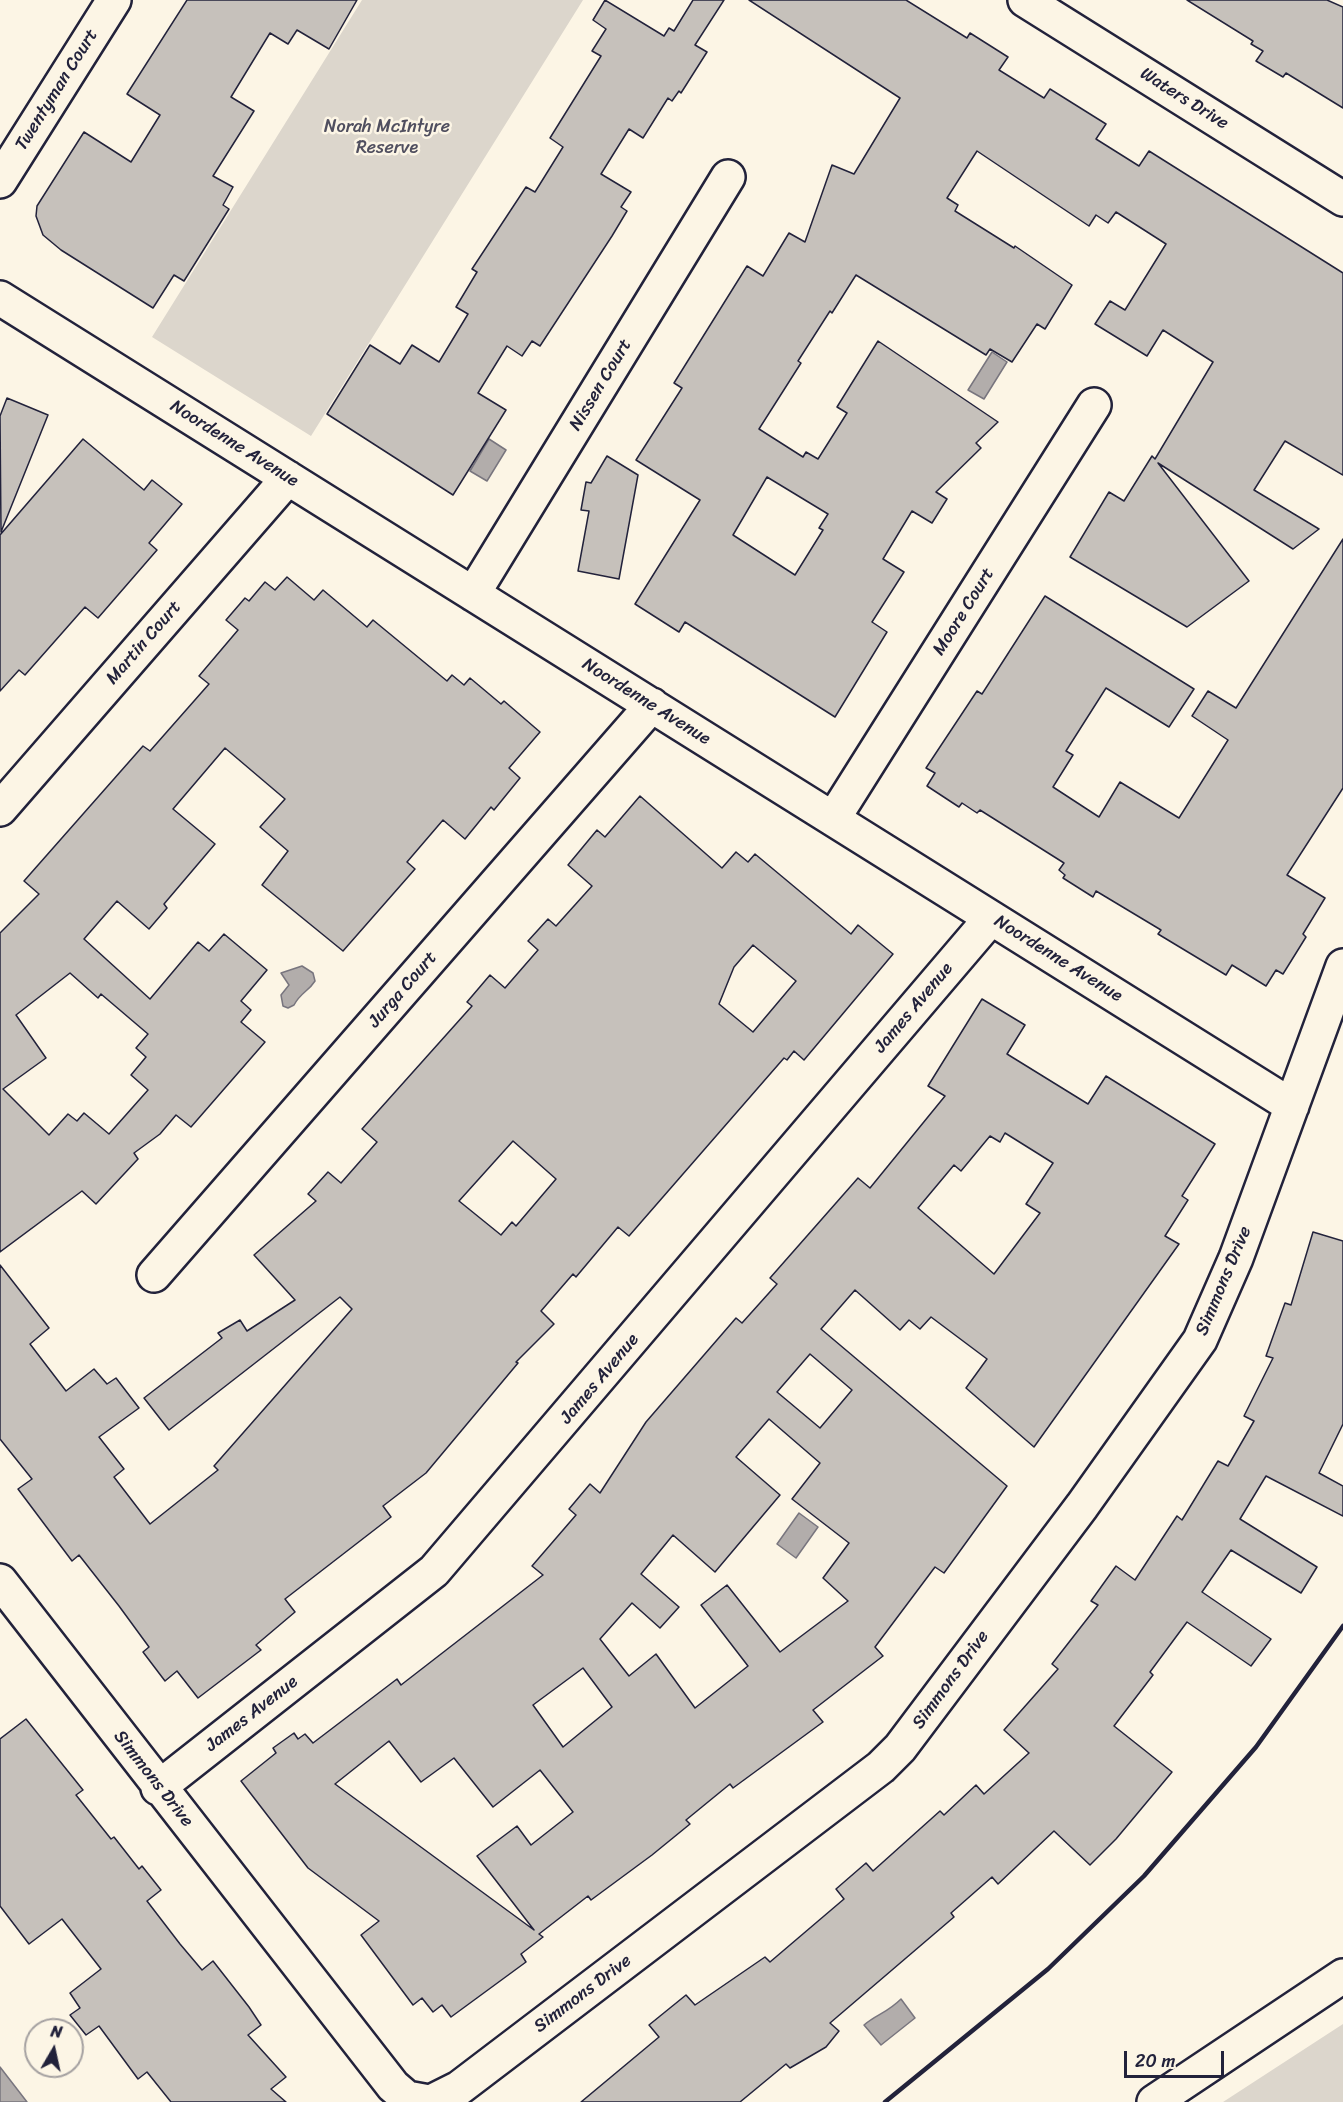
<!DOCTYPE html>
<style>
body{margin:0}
#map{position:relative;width:1343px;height:2102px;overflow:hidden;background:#fcf5e5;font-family:Sriracha,sans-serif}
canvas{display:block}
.north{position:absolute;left:24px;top:2018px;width:60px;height:60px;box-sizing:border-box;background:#fcf5e5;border:2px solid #a5a1a1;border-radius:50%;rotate:9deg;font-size:16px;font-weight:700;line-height:24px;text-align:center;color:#22223b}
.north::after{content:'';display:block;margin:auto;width:21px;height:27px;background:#22223b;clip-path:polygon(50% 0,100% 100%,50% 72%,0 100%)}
.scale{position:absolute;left:1124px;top:2051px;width:100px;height:27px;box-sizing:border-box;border:3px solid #22223b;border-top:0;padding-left:8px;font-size:18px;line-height:21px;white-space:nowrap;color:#22223b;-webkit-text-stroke:4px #fcf5e5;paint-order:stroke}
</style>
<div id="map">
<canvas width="1343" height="2102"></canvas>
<div class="north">N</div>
<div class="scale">20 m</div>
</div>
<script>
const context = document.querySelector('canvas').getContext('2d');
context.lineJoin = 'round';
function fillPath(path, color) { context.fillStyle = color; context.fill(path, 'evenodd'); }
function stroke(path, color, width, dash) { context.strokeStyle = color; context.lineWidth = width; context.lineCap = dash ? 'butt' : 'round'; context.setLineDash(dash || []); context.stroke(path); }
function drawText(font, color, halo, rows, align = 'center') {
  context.font = font + ' Sriracha,sans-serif'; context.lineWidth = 5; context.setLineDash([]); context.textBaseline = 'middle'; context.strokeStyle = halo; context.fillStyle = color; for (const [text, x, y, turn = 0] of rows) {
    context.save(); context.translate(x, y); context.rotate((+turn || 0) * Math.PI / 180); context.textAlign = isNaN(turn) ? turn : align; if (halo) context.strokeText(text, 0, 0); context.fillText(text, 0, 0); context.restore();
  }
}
fillPath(new Path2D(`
 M 362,0 L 583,0 L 311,436 L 152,337 Z
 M 1343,2024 L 1343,2102 L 1223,2102 Z`), '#dcd6cc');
const water = new Path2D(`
 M 992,352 L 1007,362 L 984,399 L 968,390 Z
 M 489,439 L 506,450 L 487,481 L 470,471 Z
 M 302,966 L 313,973 L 315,981 C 308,992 301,992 294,1005 L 288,1008 L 283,1006 L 281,995 L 289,985 L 281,973 Z
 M 799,1513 L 818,1527 L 796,1558 L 777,1544 Z
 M 901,1999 L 915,2018 L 881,2045 L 864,2025 C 877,2014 887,2013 901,1999 Z
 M 0,2067 L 27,2102 L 0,2102 Z`);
fillPath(water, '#b2adab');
stroke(water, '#78757e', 1.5);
const building = new Path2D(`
 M 187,0 L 357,0 L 329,49 L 297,30 L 288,44 L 270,33 L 231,97 L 254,111 L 213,176 L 233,187 L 223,205 L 229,209 L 184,281 L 174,275 L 153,308 L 61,250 L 43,235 L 36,216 L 37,206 L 84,132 L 131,162 L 160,115 L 127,94 Z
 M 605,0 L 664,36 L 669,28 L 674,31 L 693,0 L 724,0 L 695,45 L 707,52 L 681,93 L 679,91 L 672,101 L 668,98 L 643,138 L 629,129 L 601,174 L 631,192 L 621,207 L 627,211 L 612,236 L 540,346 L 532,341 L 522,356 L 507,346 L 478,393 L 506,410 L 453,495 L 327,414 L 370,345 L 400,364 L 412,345 L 439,362 L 468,314 L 456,307 L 477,272 L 472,269 L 526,187 L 535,192 L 563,147 L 550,138 L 601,56 L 592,51 L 606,29 L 593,20 Z
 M 749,0 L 906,0 L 967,38 L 970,33 L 1008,57 L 999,70 L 1044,98 L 1050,89 L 1106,124 L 1096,139 L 1139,166 L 1149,151 L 1343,273 L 1343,475 L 1285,441 L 1254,490 L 1319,529 L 1293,549 L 1158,463 L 1249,581 L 1187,627 L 1070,557 L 1109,492 L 1124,501 L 1152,456 L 1155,459 L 1213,362 L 1163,330 L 1147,356 L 1095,324 L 1110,301 L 1125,310 L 1166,244 L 1116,212 L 1108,223 L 1096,215 L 1089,226 L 977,151 L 947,198 L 958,205 L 955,211 L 1014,248 L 1015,246 L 1072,285 L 1045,329 L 1037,324 L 1012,362 L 990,349 L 986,355 L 856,275 L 832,313 L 830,311 L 798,361 L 801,363 L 759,429 L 803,457 L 806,452 L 818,459 L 847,413 L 837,407 L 878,341 L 998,422 L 976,443 L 981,448 L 936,492 L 947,499 L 932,523 L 912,511 L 883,559 L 904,572 L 872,622 L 887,632 L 835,717 L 685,622 L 679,632 L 635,604 L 700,500 L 636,460 L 682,388 L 674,383 L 747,266 L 763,276 L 789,233 L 805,242 L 832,165 L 854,174 L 900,98 ZM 767,477 L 828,514 L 819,528 L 823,530 L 795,575 L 733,535 Z
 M 1187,0 L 1327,0 L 1343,7 L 1343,108 L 1286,73 L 1283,77 L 1256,61 L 1263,51 L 1251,44 L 1253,41 Z
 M 7,398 L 48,415 L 1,532 L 0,416 Z
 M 83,439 L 144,490 L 152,480 L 182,504 L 149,543 L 157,550 L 98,618 L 85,607 L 25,675 L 19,670 L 0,691 L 0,535 Z
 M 607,456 L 638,475 L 619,579 L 578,571 L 589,511 L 581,510 L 586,482 L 591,483 Z
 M 1343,539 L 1343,788 L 1287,875 L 1325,898 L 1303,934 L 1306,937 L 1283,974 L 1276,970 L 1266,986 L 1232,965 L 1226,975 L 1158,934 L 1161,930 L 1096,891 L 1093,897 L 1063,878 L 1065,875 L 1059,870 L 1064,863 L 980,810 L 977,813 L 962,803 L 959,807 L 927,786 L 935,773 L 926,768 L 977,691 L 982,694 L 1045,596 L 1194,689 L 1169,727 L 1106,688 L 1066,751 L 1073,755 L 1053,787 L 1099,817 L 1120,782 L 1179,818 L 1228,740 L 1192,716 L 1208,691 L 1236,708 Z
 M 287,577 L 314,600 L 323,590 L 367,627 L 373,620 L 447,681 L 452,675 L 464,685 L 470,678 L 501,704 L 504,701 L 540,732 L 509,768 L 520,778 L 494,810 L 491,807 L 465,839 L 443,820 L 407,862 L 415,869 L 343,951 L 262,885 L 288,851 L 260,827 L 285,799 L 225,748 L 173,809 L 215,844 L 164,904 L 167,908 L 149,929 L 117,901 L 84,939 L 150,999 L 198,942 L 209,951 L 224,934 L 267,970 L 241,1001 L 251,1010 L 241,1022 L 265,1042 L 191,1127 L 176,1115 L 160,1134 L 134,1153 L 138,1159 L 96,1204 L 82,1191 L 0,1252 L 0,933 L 39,894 L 24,881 L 143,746 L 150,751 L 209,684 L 199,676 L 238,630 L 226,620 L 245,598 L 249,601 L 265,582 L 275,590 ZM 70,973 L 98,998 L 101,994 L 148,1034 L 136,1048 L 146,1057 L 131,1075 L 148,1090 L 109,1134 L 84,1113 L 77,1121 L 68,1114 L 49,1135 L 3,1089 L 46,1058 L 16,1015 Z
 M 640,796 L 722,868 L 736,852 L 748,862 L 755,854 L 851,934 L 858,925 L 893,954 L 804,1060 L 794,1051 L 787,1060 L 784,1058 L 629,1236 L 618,1227 L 576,1277 L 573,1274 L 541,1311 L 554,1324 L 516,1362 L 518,1363 L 426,1473 L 383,1506 L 391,1517 L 285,1599 L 295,1612 L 256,1645 L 261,1650 L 198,1698 L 177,1671 L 165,1681 L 143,1652 L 149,1647 L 119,1606 L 79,1555 L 72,1561 L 18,1489 L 32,1479 L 0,1439 L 0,1265 L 49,1328 L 30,1344 L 66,1391 L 94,1369 L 107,1384 L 116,1378 L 139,1408 L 99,1437 L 124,1469 L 114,1477 L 150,1524 L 218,1470 L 214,1466 L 352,1309 L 340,1297 L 169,1430 L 144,1398 L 222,1338 L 218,1333 L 240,1320 L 247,1331 L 295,1300 L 254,1255 L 316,1201 L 308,1194 L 328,1172 L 341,1183 L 377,1142 L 362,1129 L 472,1006 L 467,1002 L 490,975 L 505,988 L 538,950 L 528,941 L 548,919 L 556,926 L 592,886 L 568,865 L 597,830 L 605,837 ZM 753,945 L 796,981 L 753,1032 L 719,1004 L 734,967 ZM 513,1141 L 556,1179 L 516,1226 L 512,1222 L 501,1235 L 459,1201 Z
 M 982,999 L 1025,1025 L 1007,1054 L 1088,1104 L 1106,1076 L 1215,1144 L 1182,1196 L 1188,1200 L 1165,1236 L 1179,1244 L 1034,1447 L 966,1388 L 987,1359 L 931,1317 L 920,1329 L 909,1320 L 900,1330 L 855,1290 L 821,1329 L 1007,1486 L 944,1573 L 935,1567 L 875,1647 L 883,1656 L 813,1710 L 823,1722 L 733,1788 L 730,1784 L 686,1820 L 690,1824 L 652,1855 L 591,1900 L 588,1896 L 539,1934 L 543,1937 L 521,1954 L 526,1962 L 451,2017 L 442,2005 L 433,2012 L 422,1998 L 413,2005 L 361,1935 L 379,1921 L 308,1868 L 241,1781 L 276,1753 L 273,1748 L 294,1733 L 298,1739 L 305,1734 L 313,1743 L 397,1679 L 401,1685 L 543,1575 L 532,1566 L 576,1515 L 569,1509 L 590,1484 L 600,1493 L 646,1422 L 736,1318 L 742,1323 L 777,1284 L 770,1278 L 858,1178 L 870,1188 L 945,1096 L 928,1086 ZM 1005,1133 L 1053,1163 L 1026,1204 L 1040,1213 L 994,1274 L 918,1208 L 954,1165 L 961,1171 L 990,1136 L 1000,1142 ZM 810,1354 L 852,1390 L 820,1428 L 777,1392 ZM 769,1419 L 820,1463 L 792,1499 L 849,1543 L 823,1578 L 848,1601 L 780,1652 L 727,1585 L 701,1605 L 748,1666 L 695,1708 L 656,1654 L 629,1676 L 600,1639 L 632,1603 L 660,1628 L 679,1607 L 641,1574 L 673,1535 L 715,1572 L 780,1495 L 736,1457 ZM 583,1668 L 612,1707 L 563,1747 L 533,1705 ZM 389,1741 L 421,1782 L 454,1758 L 493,1807 L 540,1770 L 573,1812 L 531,1845 L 517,1826 L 477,1856 L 534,1930 L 335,1784 Z
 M 1313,1232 L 1343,1241 L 1343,1424 L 1319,1473 L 1343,1486 L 1343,1516 L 1266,1476 L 1240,1519 L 1317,1567 L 1301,1593 L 1231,1550 L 1202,1592 L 1271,1639 L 1251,1666 L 1187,1622 L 1150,1672 L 1153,1675 L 1114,1726 L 1172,1772 L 1116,1839 L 1090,1865 L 1054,1831 L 998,1884 L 992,1877 L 951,1913 L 954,1917 L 830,2023 L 839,2031 L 826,2047 L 790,2068 L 786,2064 L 740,2102 L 581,2102 L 659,2037 L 649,2025 L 686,1995 L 695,2005 L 765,1957 L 770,1962 L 844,1899 L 836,1889 L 866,1863 L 873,1871 L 940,1811 L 944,1815 L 976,1785 L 984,1794 L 1029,1753 L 1004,1730 L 1058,1669 L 1052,1664 L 1098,1605 L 1091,1601 L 1116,1566 L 1135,1580 L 1177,1516 L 1182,1520 L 1218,1461 L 1228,1466 L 1254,1421 L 1244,1416 L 1273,1358 L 1266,1356 L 1285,1303 L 1291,1305 Z
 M 26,1719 L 83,1790 L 76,1795 L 111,1839 L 114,1837 L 139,1869 L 142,1866 L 161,1890 L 147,1901 L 180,1944 L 202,1970 L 213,1961 L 249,2007 L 261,2025 L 248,2035 L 286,2077 L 271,2089 L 286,2102 L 171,2102 L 147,2072 L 138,2079 L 99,2026 L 86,2035 L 70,2015 L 80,2008 L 70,1993 L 101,1969 L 62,1919 L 29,1944 L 0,1906 L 0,1739 Z`);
fillPath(building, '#c6c1bb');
stroke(building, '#22223b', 1.5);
const minor = new Path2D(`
 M 1025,0 L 1343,199
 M 0,181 L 114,0
 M 0,298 L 1292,1106
 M 473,594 L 728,177
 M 0,809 L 288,478
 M 833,819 L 1094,405
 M 154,1275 L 652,705
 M 0,1581 L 393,2086 L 407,2098 L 429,2102
 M 158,1788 L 434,1571 L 991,918
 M 431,2102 L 459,2088 L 881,1767 L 900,1748 L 1082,1506 L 1200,1340 L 1236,1258 L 1343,966
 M 1154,2102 L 1343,1976`);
stroke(minor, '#22223b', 38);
stroke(minor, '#fcf5e5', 33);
stroke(new Path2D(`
 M 885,2102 L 1048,1969 L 1144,1876 L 1256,1747 L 1343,1626`), '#22223b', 4.5);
drawText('18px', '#22223b', '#fcf5e5', [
 ["Twentyman Court",57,90,-58],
 ["Waters Drive",1184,99,32],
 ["Nissen Court",601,385,-59],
 ["Noordenne Avenue",234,444,32],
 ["Moore Court",964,612,-58],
 ["Martin Court",144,643,-49],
 ["Noordenne Avenue",646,702,32],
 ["Noordenne Avenue",1058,959,32],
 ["Jurga Court",403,990,-49],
 ["James Avenue",914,1008,-50],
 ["Simmons Drive",1224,1281,-67],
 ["James Avenue",600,1379,-50],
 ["Simmons Drive",951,1680,-54],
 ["James Avenue",252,1714,-38],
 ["Simmons Drive",153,1779,52],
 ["Simmons Drive",583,1994,-37]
]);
drawText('18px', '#504f5f', '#fcf5e5', [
 ["Norah McIntyre",387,127],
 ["Reserve",387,148]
]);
</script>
